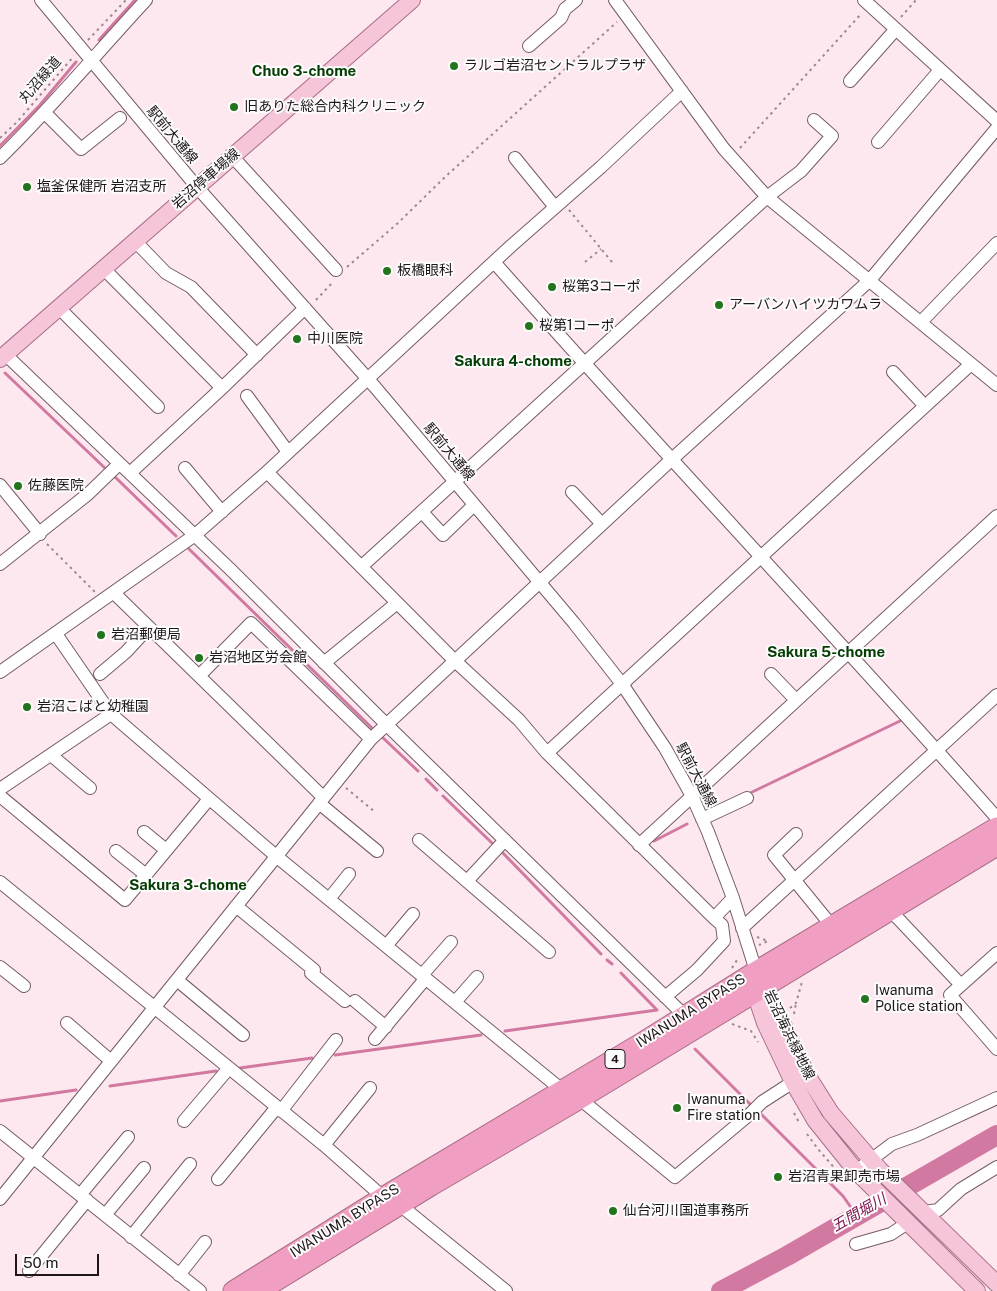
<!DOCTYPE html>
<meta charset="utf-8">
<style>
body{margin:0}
#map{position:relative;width:997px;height:1291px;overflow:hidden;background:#fee8f0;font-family:"Public Sans",sans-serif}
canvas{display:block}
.scale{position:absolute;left:15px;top:1254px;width:84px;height:22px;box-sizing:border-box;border:2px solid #1f1619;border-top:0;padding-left:6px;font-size:15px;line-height:18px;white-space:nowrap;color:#1f1619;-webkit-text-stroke:4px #fcfcfc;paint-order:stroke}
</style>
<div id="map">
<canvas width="997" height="1291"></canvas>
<div class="scale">50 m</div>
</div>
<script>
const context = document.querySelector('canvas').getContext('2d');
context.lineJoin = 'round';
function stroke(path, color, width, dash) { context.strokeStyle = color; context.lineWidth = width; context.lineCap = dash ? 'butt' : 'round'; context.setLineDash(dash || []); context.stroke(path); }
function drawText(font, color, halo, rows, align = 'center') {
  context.font = font + ' "Public Sans","Noto Sans JP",sans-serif'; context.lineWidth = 4; context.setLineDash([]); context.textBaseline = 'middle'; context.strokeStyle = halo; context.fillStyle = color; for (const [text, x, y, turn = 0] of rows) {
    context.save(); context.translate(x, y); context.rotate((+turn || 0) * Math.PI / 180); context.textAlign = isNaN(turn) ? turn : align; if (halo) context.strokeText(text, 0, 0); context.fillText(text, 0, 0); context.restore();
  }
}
stroke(new Path2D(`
 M 99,40 L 135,0
 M 0,146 L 40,105 L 76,62
 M 5,373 L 107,470
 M 115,477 L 176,536
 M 189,549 L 372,728
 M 381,736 L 418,771
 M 426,779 L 437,790
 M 748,794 L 900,721
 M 443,796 L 492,843
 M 654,841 L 687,824
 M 501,851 L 601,954
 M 607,960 L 612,964
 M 621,973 L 657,1010
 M 505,1031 L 657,1010
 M 695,1049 L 753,1107
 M 335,1055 L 481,1035
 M 240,1068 L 312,1058
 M 110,1086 L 216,1071
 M 0,1101 L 76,1090
 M 758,1111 L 843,1196 L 857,1216`), '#d279a1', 3);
stroke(new Path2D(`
 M 721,1291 L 787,1256 L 997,1135`), '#d279a1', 20);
const minor = new Path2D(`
 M 41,0 L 197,187 L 375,387 L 574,623 L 622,684 L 665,748 L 692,796 L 708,832 L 733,898 L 756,971
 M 615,0 L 724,149 L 767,197 L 997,385
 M 864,0 L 997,121
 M 529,46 L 561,18 L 565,9 L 576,0
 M 850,81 L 896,29
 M 45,113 L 81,149 L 120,118
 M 878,142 L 940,70
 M 232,156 L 336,270
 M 0,158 C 51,108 97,53 146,0
 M 515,158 L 555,207
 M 135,241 L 166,273 L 191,287 L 257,355
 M 494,262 C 660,450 832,631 997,818
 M 104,269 L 222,388
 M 59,308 L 158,407
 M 921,322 L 997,243
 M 6,355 L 230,569 L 390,728 L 685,1016
 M 893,372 L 925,406
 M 247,396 L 288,452
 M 185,468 L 222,512
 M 267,472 L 454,660 L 519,720 L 547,753 L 714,918 L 733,898
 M 130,473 L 222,388 L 305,308
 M 0,485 L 40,534
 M 572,492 L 602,524
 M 422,512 L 443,535 L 474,505
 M 0,564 L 88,494 L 119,464
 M 362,566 L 767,197 L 801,171 L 832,136 L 814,120
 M 114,593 L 323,797
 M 56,634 L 111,714 L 276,856 L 562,1090 L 580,1099 L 675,1177 L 750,1114 L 762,1102 L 793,1082
 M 324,663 L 397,603
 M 0,672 L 195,535 L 267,472 L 511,246 L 601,167 L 682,91
 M 100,674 L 126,652 L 149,627
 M 771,674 L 796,700
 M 199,676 L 251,623 L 371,739
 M 547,753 L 971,364
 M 51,755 L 90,788
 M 0,789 L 111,714
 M 0,796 L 125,900 L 209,799
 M 319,803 L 377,851
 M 702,819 L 747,798
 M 144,832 L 166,850
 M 796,834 L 774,855 L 831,925
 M 419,840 L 549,952
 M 639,845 L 997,516
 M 116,851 L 146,875
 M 467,881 L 505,840
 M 0,882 L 324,1145 L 383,1197
 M 329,899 L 349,874
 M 236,906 L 314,970 L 311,973 L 345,1001
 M 890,910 L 961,985
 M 742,928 L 997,695
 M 386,946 L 413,914
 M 997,953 L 950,995 L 997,1049
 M 0,967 L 24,986
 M 422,975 L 451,942
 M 177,980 L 243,1035
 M 665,997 L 697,970 L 724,941 L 722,925 L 714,918
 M 355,1001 L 386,1027
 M 455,1002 L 477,977
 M 67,1023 L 111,1061
 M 375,1039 L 426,978
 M 281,1111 L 336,1040
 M 184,1121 L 229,1068
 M 0,1131 L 200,1291
 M 324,1145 L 370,1088
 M 856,1171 L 892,1144 L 917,1135 L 997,1098
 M 218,1179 L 277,1107
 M 80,1195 L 128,1137
 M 0,1199 L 371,739 L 671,460 L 870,280 L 997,128
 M 400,1205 L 506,1291
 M 924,1212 L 938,1210 L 961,1189 L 997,1167
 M 105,1215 L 144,1168
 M 131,1237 L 190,1164
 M 856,1244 L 891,1234 L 909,1222
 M 29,1271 L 87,1200
 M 179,1275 L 205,1242`);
const major = new Path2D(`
 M 0,359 L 412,0
 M 760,977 L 807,1075 L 831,1113 L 880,1170 L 997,1284
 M 755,980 L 755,993 L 765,1023 L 793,1082 L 815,1120 L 856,1171 L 977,1291`);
const highway = new Path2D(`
 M 233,1291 L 383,1197 L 641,1043 L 756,971 L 997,827
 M 260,1291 L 431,1186 L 580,1099 L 997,846`);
stroke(minor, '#745c65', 14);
stroke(major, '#a76e86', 18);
stroke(highway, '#a76e86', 21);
stroke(new Path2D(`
 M 901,17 L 916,0
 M 88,40 L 126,0
 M 0,138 L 17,122 L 74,56
 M 740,148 L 861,14
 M 569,210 L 612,262
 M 585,262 L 601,249
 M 347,267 L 398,223 L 445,177 L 617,22
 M 316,300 L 333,282
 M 47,544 L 95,592
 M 346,788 L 375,812
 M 757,937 L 768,941 L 759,945
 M 732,968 L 739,957
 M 790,1008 L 796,1003 L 802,982
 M 794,1014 L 796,1003
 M 732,1024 L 751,1031 L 758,1042
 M 794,1113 L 800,1124
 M 807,1134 L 818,1149 L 837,1171`), '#99888e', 2, [2.5, 4]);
stroke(minor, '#fff', 12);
stroke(major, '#f6c5da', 16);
stroke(highway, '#f09ec1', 19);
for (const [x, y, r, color] of [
 [454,66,5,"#22741d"],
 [234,107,5,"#22741d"],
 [27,187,5,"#22741d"],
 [387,271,5,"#22741d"],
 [552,287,5,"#22741d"],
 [719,305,5,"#22741d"],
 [529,326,5,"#22741d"],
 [297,339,5,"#22741d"],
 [18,486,5,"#22741d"],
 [101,635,5,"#22741d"],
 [199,658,5,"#22741d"],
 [27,707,5,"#22741d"],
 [865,999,5,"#22741d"],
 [677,1108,5,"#22741d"],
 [778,1177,5,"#22741d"],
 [613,1211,5,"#22741d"]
]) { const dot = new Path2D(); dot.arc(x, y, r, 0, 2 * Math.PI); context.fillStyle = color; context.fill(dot); stroke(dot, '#fcfcfc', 2); }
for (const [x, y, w] of [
 [615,1059,20]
]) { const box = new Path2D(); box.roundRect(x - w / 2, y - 9.5, w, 19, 4); context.fillStyle = '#fcfcfc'; context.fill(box); stroke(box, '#1f1619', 1); }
drawText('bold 12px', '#1f1619', null, [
 ["4",615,1059]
]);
drawText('14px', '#1f1619', '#fcfcfc', [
 ["ラルゴ岩沼セントラルプラザ",464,66],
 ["旧ありた総合内科クリニック",244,107],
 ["塩釜保健所 岩沼支所",37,187],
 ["板橋眼科",397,271],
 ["桜第3コーポ",562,287],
 ["アーバンハイツカワムラ",729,305],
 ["桜第1コーポ",539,326],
 ["中川医院",307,339],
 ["佐藤医院",28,486],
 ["岩沼郵便局",111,635],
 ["岩沼地区労会館",209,658],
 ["岩沼こばと幼稚園",37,707],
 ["Iwanuma",875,991],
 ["Police station",875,1007],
 ["Iwanuma",687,1100],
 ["Fire station",687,1116],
 ["岩沼青果卸売市場",788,1177],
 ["仙台河川国道事務所",623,1211]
], 'left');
drawText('14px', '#1f1619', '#fcfcfc', [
 ["丸沼緑道",40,80,-49],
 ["駅前大通線",172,135,50],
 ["岩沼停車場線",206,179,-41],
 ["駅前大通線",449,452,50],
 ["駅前大通線",696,775,62],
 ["IWANUMA BYPASS",691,1011,-32],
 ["岩沼海浜緑地線",789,1035,64],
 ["IWANUMA BYPASS",345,1221,-32]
]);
drawText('bold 15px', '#053c03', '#fcfcfc', [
 ["Chuo 3-chome",304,71],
 ["Sakura 4-chome",513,361],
 ["Sakura 5-chome",826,652],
 ["Sakura 3-chome",188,885]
]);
drawText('italic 15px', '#7f1450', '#fcfcfc', [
 ["五間堀川",859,1213,-30]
]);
</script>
